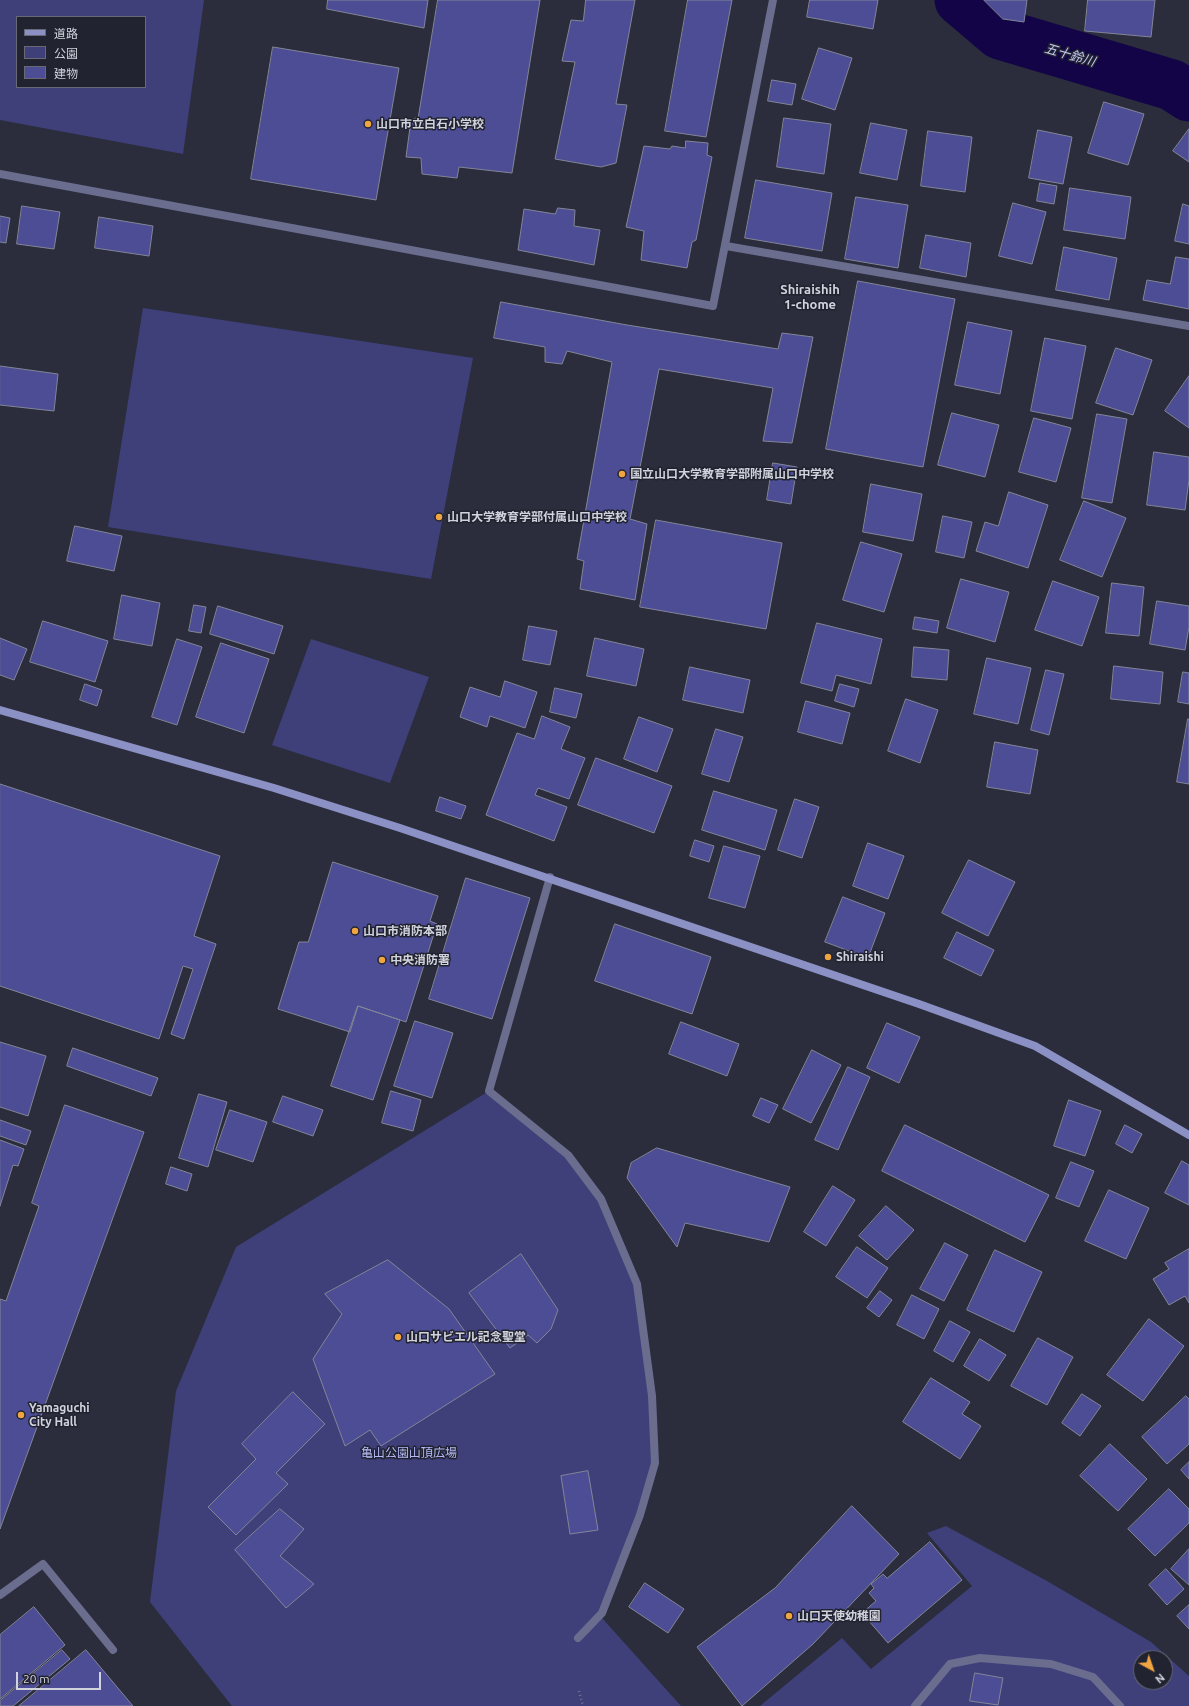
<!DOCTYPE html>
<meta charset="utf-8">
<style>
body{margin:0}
#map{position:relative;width:1189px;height:1706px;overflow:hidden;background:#2b2d3c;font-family:Ubuntu,"Noto Sans JP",sans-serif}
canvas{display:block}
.legend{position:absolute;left:16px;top:16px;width:130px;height:72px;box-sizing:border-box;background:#222331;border:1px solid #686975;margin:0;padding:5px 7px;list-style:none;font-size:12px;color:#d1d3dc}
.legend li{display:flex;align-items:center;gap:8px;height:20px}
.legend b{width:20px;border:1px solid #686975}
.north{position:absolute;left:1133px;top:1650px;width:40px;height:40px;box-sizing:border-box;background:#222331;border:1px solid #686975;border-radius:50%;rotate:140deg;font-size:11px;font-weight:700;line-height:16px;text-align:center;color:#d1d3dc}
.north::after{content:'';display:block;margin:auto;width:14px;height:18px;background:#f1a540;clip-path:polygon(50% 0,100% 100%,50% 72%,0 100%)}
.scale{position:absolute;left:16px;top:1672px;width:85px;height:18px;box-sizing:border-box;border:2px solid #d1d3dc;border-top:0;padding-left:5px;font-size:12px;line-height:14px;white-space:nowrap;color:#d1d3dc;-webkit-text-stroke:3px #222331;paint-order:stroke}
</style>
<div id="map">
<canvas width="1189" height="1706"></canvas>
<ul class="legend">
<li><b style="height:5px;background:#8c91c5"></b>道路</li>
<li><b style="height:11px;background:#3f407a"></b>公園</li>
<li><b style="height:11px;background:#4c4d95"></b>建物</li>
</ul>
<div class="north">N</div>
<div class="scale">20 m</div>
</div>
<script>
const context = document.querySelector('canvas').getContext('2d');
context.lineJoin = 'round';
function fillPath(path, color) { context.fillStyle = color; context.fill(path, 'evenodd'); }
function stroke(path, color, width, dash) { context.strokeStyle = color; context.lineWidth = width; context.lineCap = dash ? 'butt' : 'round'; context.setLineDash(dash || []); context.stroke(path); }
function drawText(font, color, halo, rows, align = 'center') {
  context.font = font + ' Ubuntu,"Noto Sans JP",sans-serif'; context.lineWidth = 3; context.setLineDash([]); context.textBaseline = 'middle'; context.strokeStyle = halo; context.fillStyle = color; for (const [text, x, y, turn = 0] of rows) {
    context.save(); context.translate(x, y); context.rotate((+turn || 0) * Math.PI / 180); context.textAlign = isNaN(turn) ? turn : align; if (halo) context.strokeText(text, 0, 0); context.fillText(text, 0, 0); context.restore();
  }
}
fillPath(new Path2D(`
 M 0,0 L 204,0 L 183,154 L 0,120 ZM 17,17 L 145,17 L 145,87 L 17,87 Z
 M 143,308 L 473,358 L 431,579 L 108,527 Z
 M 311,639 L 429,677 L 390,783 L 272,745 Z
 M 489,1091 L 568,1155 L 601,1199 L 637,1284 L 652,1396 L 655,1463 L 602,1618 L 681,1706 L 232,1706 L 150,1602 L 176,1391 L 236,1247 Z
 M 946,1526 L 1047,1581 L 1151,1642 L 1189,1676 L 1189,1706 L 760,1706 L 842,1638 L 871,1669 L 972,1586 L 927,1533 ZM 1141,1658 L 1165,1658 L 1165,1682 L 1141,1682 Z`), '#3f407a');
stroke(new Path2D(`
 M 960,0 L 1000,34 L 1172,85 L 1189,96`), '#130448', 51);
const building = new Path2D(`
 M 328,0 L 428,0 L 424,28 L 327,9 Z
 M 438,0 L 540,0 L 512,173 L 459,167 L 457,178 L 422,174 L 421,158 L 406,157 L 411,120 L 418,117 Z
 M 586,0 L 635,0 L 616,104 L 627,105 L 616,163 L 601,167 L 555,159 L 575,62 L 562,61 L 571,20 L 583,21 Z
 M 688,0 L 732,0 L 706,137 L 665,131 Z
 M 810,0 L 878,0 L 873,29 L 807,17 Z
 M 984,0 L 1027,0 L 1024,22 L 1003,19 Z
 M 1088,0 L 1155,0 L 1151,37 L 1085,31 Z
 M 273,47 L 399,68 L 376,200 L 251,179 Z
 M 819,48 L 852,58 L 835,110 L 802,99 Z
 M 772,80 L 796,84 L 792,105 L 768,101 Z
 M 1104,102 L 1144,114 L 1128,165 L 1088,153 Z
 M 784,118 L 831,124 L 824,174 L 777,167 Z
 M 871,123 L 907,130 L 897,180 L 860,173 Z
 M 1189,129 L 1189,162 L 1173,151 Z
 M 1038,130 L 1072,137 L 1063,184 L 1029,178 Z
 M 928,131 L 972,137 L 965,192 L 921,186 Z
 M 686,141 L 708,143 L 707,155 L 712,157 L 696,240 L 692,242 L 687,268 L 641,260 L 644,231 L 626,227 L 644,146 L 670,149 L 672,146 L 685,148 Z
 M 756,180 L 832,193 L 822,251 L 745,238 Z
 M 1040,183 L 1057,186 L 1054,204 L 1037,201 Z
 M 1070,188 L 1131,197 L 1125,239 L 1064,230 Z
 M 856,197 L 908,205 L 898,268 L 845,259 Z
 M 1013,203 L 1046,212 L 1032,264 L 999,256 Z
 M 1183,204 L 1189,206 L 1189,244 L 1175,241 Z
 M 22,206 L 60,212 L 54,249 L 17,244 Z
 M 558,208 L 575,210 L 574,226 L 600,230 L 594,265 L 518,250 L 524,209 L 555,214 Z
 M 0,216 L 10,218 L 6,243 L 0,242 Z
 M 99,217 L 153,226 L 149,256 L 95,248 Z
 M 926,235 L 971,243 L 966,277 L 920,268 Z
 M 1064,247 L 1117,258 L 1109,300 L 1056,290 Z
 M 1176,257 L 1189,259 L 1189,309 L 1143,300 L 1147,280 L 1170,284 Z
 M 858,281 L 955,299 L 923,467 L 826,449 Z
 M 501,302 L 627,325 L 778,349 L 782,333 L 813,337 L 792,443 L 763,441 L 773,388 L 659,369 L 630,519 L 647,524 L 635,600 L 580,589 L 584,561 L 577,559 L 612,362 L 567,351 L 562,364 L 545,362 L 545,347 L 494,338 Z
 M 968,322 L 1012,331 L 1000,394 L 955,385 Z
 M 1045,338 L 1086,346 L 1072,419 L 1031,411 Z
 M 1116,348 L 1152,360 L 1133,415 L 1096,403 Z
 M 0,366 L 58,374 L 54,411 L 0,405 Z
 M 1189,376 L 1189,428 L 1165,411 Z
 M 952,413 L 999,425 L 985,477 L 938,465 Z
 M 1097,414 L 1127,419 L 1112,503 L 1082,498 Z
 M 1034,418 L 1071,428 L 1056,482 L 1019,472 Z
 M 1154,452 L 1189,457 L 1189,480 L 1185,510 L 1147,505 Z
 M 773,463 L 797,467 L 791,504 L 767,500 Z
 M 871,484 L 922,494 L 913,541 L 863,532 Z
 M 1009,492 L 1048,505 L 1028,568 L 976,551 L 985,522 L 998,526 Z
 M 1084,501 L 1126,518 L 1102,577 L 1060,560 Z
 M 943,516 L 972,522 L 964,558 L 936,552 Z
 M 656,520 L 782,543 L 766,629 L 640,607 Z
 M 75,526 L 122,536 L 114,571 L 67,561 Z
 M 861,542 L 902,554 L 884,612 L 843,600 Z
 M 961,579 L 1009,592 L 995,642 L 947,628 Z
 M 1053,581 L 1099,597 L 1082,646 L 1035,630 Z
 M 1112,583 L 1144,587 L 1139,636 L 1106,633 Z
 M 122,595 L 160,603 L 152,646 L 114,639 Z
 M 1157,601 L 1189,606 L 1189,627 L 1185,650 L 1150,644 Z
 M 194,605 L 206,607 L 201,633 L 189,631 Z
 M 218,606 L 283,626 L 274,654 L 210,634 Z
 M 915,617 L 939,621 L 937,633 L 913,629 Z
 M 43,621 L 108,641 L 95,682 L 30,662 Z
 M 817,623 L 882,639 L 871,684 L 836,675 L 832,691 L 801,683 Z
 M 529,626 L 557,631 L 550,665 L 523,660 Z
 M 0,638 L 27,649 L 14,680 L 0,675 Z
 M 595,638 L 644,649 L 636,686 L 587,676 Z
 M 177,639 L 202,647 L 177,725 L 152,717 Z
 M 221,643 L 269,659 L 244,733 L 196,717 Z
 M 914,647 L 949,650 L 947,680 L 912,677 Z
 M 987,658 L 1031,668 L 1018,724 L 974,714 Z
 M 1114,666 L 1163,672 L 1160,704 L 1111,699 Z
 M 690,667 L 750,680 L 743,713 L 683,700 Z
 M 1046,670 L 1064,674 L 1049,735 L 1031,730 Z
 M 1183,672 L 1189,673 L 1189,704 L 1178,702 Z
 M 505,681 L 537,692 L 525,728 L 490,716 L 487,727 L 460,717 L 470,687 L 500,697 Z
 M 85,684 L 102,690 L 97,706 L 80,700 Z
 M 840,684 L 859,689 L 854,707 L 835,701 Z
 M 555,688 L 582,694 L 576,718 L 550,712 Z
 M 906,699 L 938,710 L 920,763 L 888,751 Z
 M 806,701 L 850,713 L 842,744 L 798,732 Z
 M 542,716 L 570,727 L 561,749 L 585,758 L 569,799 L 538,788 L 535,795 L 567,807 L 554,841 L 486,815 L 517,733 L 534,739 Z
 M 639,717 L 673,729 L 657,772 L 624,759 Z
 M 1188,719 L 1189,719 L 1189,784 L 1177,782 Z
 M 716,729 L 743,737 L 729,782 L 702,774 Z
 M 995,742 L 1038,750 L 1030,794 L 987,787 Z
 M 596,758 L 672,786 L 654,833 L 578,805 Z
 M 0,784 L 220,856 L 194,936 L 216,944 L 184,1039 L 171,1034 L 193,969 L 183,966 L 159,1039 L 0,986 Z
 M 714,791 L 777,810 L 765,850 L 702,830 Z
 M 440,797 L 466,806 L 461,819 L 436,811 Z
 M 795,799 L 819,807 L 802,858 L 778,850 Z
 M 695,840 L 714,846 L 709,862 L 690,856 Z
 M 868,843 L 904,856 L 888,899 L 853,886 Z
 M 724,846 L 760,856 L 745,908 L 709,898 Z
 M 969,860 L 1015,882 L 988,936 L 942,913 Z
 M 333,862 L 438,896 L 430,921 L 437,924 L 406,1022 L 358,1006 L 350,1032 L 278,1009 L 299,942 L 308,942 Z
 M 466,878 L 530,898 L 492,1019 L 429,999 Z
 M 843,897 L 885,913 L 868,958 L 825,942 Z
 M 615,924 L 711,957 L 692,1014 L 595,981 Z
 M 957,932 L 994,950 L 981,976 L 944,958 Z
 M 358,1006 L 400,1020 L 373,1100 L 331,1086 Z
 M 415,1021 L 453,1033 L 432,1098 L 394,1086 Z
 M 681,1022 L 739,1044 L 727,1076 L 669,1054 Z
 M 887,1023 L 920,1037 L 899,1083 L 867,1068 Z
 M 0,1042 L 46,1056 L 28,1116 L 0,1107 Z
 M 73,1048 L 158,1078 L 151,1096 L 67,1066 Z
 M 812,1050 L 841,1065 L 811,1123 L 783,1109 Z
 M 848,1067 L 870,1077 L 838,1150 L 815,1140 Z
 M 391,1091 L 421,1100 L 413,1131 L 382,1123 Z
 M 199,1094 L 227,1102 L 208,1167 L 179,1158 Z
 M 283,1096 L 323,1110 L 313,1136 L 273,1122 Z
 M 761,1098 L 778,1105 L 769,1123 L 753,1116 Z
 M 1069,1100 L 1101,1111 L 1085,1156 L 1054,1146 Z
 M 65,1105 L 144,1132 L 0,1529 L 0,1299 L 6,1301 L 39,1206 L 32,1203 Z
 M 230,1110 L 267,1122 L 253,1162 L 216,1150 Z
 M 0,1120 L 31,1131 L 26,1145 L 0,1136 Z
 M 905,1125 L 1049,1195 L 1025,1242 L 882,1171 Z
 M 1125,1125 L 1142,1134 L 1132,1153 L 1116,1144 Z
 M 0,1140 L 24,1149 L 18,1166 L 13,1165 L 0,1206 Z
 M 657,1148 L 790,1187 L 769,1242 L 685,1223 L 677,1247 L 627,1178 L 631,1163 Z
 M 1182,1161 L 1189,1165 L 1189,1205 L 1165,1193 Z
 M 1071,1162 L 1094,1171 L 1079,1207 L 1056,1198 Z
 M 171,1167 L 192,1174 L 187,1191 L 166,1184 Z
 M 833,1186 L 855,1200 L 826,1246 L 804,1232 Z
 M 1109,1190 L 1149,1208 L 1126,1259 L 1085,1241 Z
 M 886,1206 L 914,1230 L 887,1260 L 859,1236 Z
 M 945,1243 L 968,1255 L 944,1301 L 920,1289 Z
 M 857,1247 L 888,1268 L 867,1298 L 836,1277 Z
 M 1189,1249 L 1189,1303 L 1185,1296 L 1169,1305 L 1153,1279 L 1169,1269 L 1165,1263 Z
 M 995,1250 L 1042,1272 L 1014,1332 L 967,1310 Z
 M 521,1254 L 558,1310 L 551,1329 L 537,1343 L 528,1335 L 510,1348 L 469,1293 Z
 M 388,1260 L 449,1309 L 495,1374 L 381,1446 L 370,1430 L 345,1446 L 313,1359 L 342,1314 L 325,1294 Z
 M 880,1291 L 892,1300 L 879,1317 L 867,1308 Z
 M 912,1295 L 939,1309 L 924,1339 L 897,1325 Z
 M 1149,1319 L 1184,1346 L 1143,1401 L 1107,1375 Z
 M 950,1321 L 970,1332 L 953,1362 L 934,1351 Z
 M 1038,1338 L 1073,1357 L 1047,1405 L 1011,1386 Z
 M 980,1339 L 1006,1355 L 989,1381 L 964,1366 Z
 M 931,1378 L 970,1402 L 962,1414 L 981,1426 L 960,1459 L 903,1422 Z
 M 293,1392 L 325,1424 L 276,1473 L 288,1484 L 236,1535 L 208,1507 L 256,1459 L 242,1444 Z
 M 1082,1394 L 1101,1406 L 1080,1436 L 1062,1423 Z
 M 1186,1396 L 1189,1399 L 1189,1444 L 1167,1464 L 1142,1437 Z
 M 1110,1444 L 1147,1479 L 1118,1511 L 1080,1476 Z
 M 1189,1462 L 1189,1479 L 1181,1470 Z
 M 588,1471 L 598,1530 L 570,1534 L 561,1476 Z
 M 1169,1489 L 1189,1509 L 1189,1523 L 1155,1556 L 1128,1529 Z
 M 852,1506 L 899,1554 L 813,1644 L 742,1706 L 697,1647 L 775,1588 Z
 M 280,1509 L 304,1529 L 280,1556 L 314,1584 L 286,1608 L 235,1550 Z
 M 930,1542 L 962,1580 L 888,1643 L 862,1613 L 876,1601 L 869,1593 L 874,1588 L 871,1584 L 883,1574 L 887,1578 Z
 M 1189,1549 L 1189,1585 L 1171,1569 Z
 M 1166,1569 L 1184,1589 L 1167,1605 L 1149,1585 Z
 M 645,1583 L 684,1609 L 668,1633 L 629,1607 Z
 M 1189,1605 L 1189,1629 L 1177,1616 Z
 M 34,1607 L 65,1645 L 0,1699 L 0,1635 Z
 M 62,1650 L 70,1659 L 13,1706 L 0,1706 L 0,1701 Z
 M 86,1650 L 133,1706 L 19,1706 Z
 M 975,1673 L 1003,1678 L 998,1705 L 970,1701 Z`);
fillPath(building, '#4c4d95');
stroke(building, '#838597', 1);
stroke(new Path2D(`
 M 579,1691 L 583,1706`), '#727480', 2.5, [1, 3]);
stroke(new Path2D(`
 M 0,1595 L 43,1564 L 113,1650`), '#6a6d8e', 8);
stroke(new Path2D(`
 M 0,174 L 713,306 L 773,0
 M 726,246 L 1189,326
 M 550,877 L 489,1091 L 568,1155 L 601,1199 L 637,1284 L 652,1396 L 655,1463 L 640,1515 L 602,1613 L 578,1638
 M 915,1706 L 950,1664 L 980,1658 L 1051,1664 L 1093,1677 L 1120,1706`), '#6a6d8e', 8);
stroke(new Path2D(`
 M 0,710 L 274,788 L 400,828 L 919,1004 L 1035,1046 L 1189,1135`), '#8c91c5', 8);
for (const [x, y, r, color] of [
 [368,124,4,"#f1a540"],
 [622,474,4,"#f1a540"],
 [439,517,4,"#f1a540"],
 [355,931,4,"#f1a540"],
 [828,957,4,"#f1a540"],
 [382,960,4,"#f1a540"],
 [398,1337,4,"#f1a540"],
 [21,1415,4,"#f1a540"],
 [789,1616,4,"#f1a540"]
]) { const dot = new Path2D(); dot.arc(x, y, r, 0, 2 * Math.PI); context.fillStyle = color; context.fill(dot); stroke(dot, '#222331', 1.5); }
drawText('bold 12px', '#d1d3dc', '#222331', [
 ["山口市立白石小学校",376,124],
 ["国立山口大学教育学部附属山口中学校",630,474],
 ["山口大学教育学部付属山口中学校",447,517],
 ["山口市消防本部",363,931],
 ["Shiraishi",836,957],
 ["中央消防署",390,960],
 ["山口サビエル記念聖堂",406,1337],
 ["Yamaguchi",29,1408],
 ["City Hall",29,1422],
 ["山口天使幼稚園",797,1616]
], 'left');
drawText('12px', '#b4baf7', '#222331', [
 ["亀山公園山頂広場",409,1453]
]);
drawText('italic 13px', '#c2c6f0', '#222331', [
 ["五十鈴川",1070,55,16]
]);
drawText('bold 13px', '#d1d3dc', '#222331', [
 ["Shiraishih",810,290],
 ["1-chome",810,305]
]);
</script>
